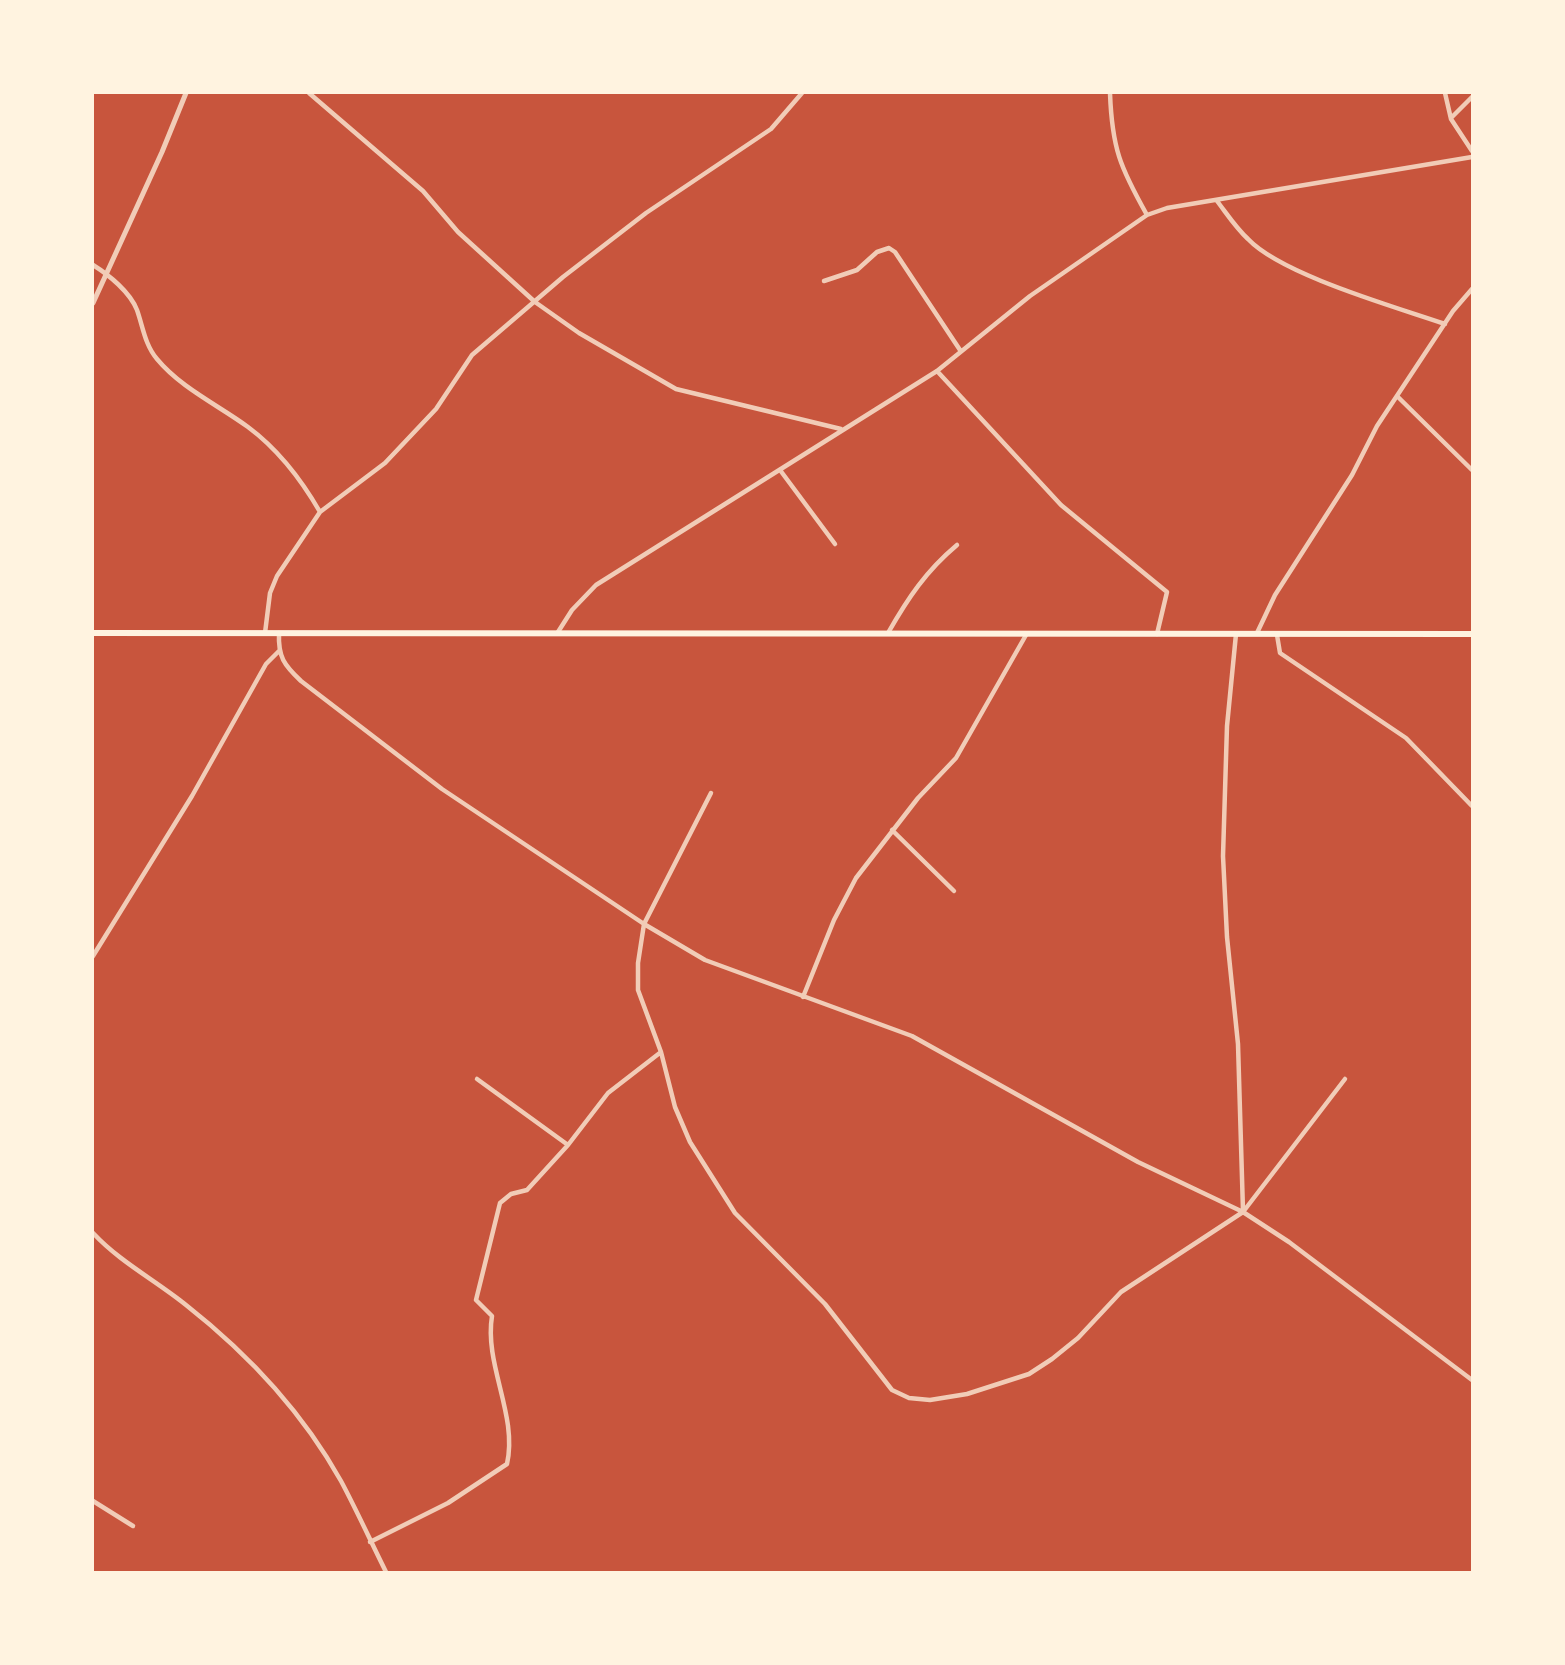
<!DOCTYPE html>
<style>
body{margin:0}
#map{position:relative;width:1565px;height:1665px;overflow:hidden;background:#c8553d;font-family:"Roboto Serif",serif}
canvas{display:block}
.frame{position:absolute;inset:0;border:94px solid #fff3e0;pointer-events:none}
</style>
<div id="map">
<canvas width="1565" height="1665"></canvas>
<div class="frame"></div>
</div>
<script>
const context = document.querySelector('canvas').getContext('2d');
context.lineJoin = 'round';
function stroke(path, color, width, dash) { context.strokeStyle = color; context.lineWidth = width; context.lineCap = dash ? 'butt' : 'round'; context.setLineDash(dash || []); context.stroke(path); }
stroke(new Path2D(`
 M 309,93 L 423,191 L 458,232 L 535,302 L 579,333 L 676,389 L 841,429
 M 1110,93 C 1112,148 1120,167 1147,215
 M 1445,93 L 1451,119 L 1472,151
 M 1451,118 L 1472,97
 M 1217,201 C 1227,214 1236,228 1248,239 C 1282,275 1396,307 1445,324
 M 93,265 C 109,275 130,292 137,310 C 143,327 145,345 157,359 C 181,388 218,405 248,427 C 279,450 301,479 320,512
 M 824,281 L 857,270 L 877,252 L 889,248 L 895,252 L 960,350
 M 937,371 L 1061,505 L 1167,592 L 1157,634
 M 1398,397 L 1472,470
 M 780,470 L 835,544
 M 558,632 L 572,610 L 596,585 L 937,371 L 1030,296 L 1147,215 L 1167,208 L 1472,157
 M 265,633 L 270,593 L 277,576 L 320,512 L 385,463 L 436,409 L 472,355 L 563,277 L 646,213 L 771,129 L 802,93
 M 279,633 C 278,657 284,665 301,681 L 442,789 L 644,924 L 705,960 L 912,1036 L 1138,1162 L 1243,1212 L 1289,1242 L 1472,1380
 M 888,633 C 908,598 926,571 957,545
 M 1257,633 L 1275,595 L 1352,475 L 1377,426 L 1453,311 L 1472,289
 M 1236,634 L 1227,726 L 1223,856 L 1227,937 L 1238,1044 L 1243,1211
 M 1277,635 L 1280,653 L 1406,738 L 1472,806
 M 711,793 L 644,924 L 638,963 L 638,990 L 661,1052 L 675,1107 L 690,1142 L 735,1213 L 825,1304 L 892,1390 L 909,1398 L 930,1400 L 967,1394 L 1029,1374 L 1052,1359 L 1078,1338 L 1121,1292 L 1243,1212 L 1345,1079
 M 892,830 L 954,891
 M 93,956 L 192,796 L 266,664 L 279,651
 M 803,997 L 834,920 L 856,878 L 918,798 L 956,758 L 1026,635
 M 477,1079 L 568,1145
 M 93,1233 C 120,1262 155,1280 186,1305 C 247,1353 303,1413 341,1481 C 357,1511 371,1542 386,1572
 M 93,1501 L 133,1526
 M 370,1542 L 448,1503 L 507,1464 C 518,1415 484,1365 492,1316 L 476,1300 L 500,1203 L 511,1194 L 527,1190 L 568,1145 L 608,1093 L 661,1052`), '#f1ccb7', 4.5);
stroke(new Path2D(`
 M 93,303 L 162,152 L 186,93`), '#f1ccb7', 5);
stroke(new Path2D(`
 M 93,633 L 1472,634`), '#fff3e0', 6);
</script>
